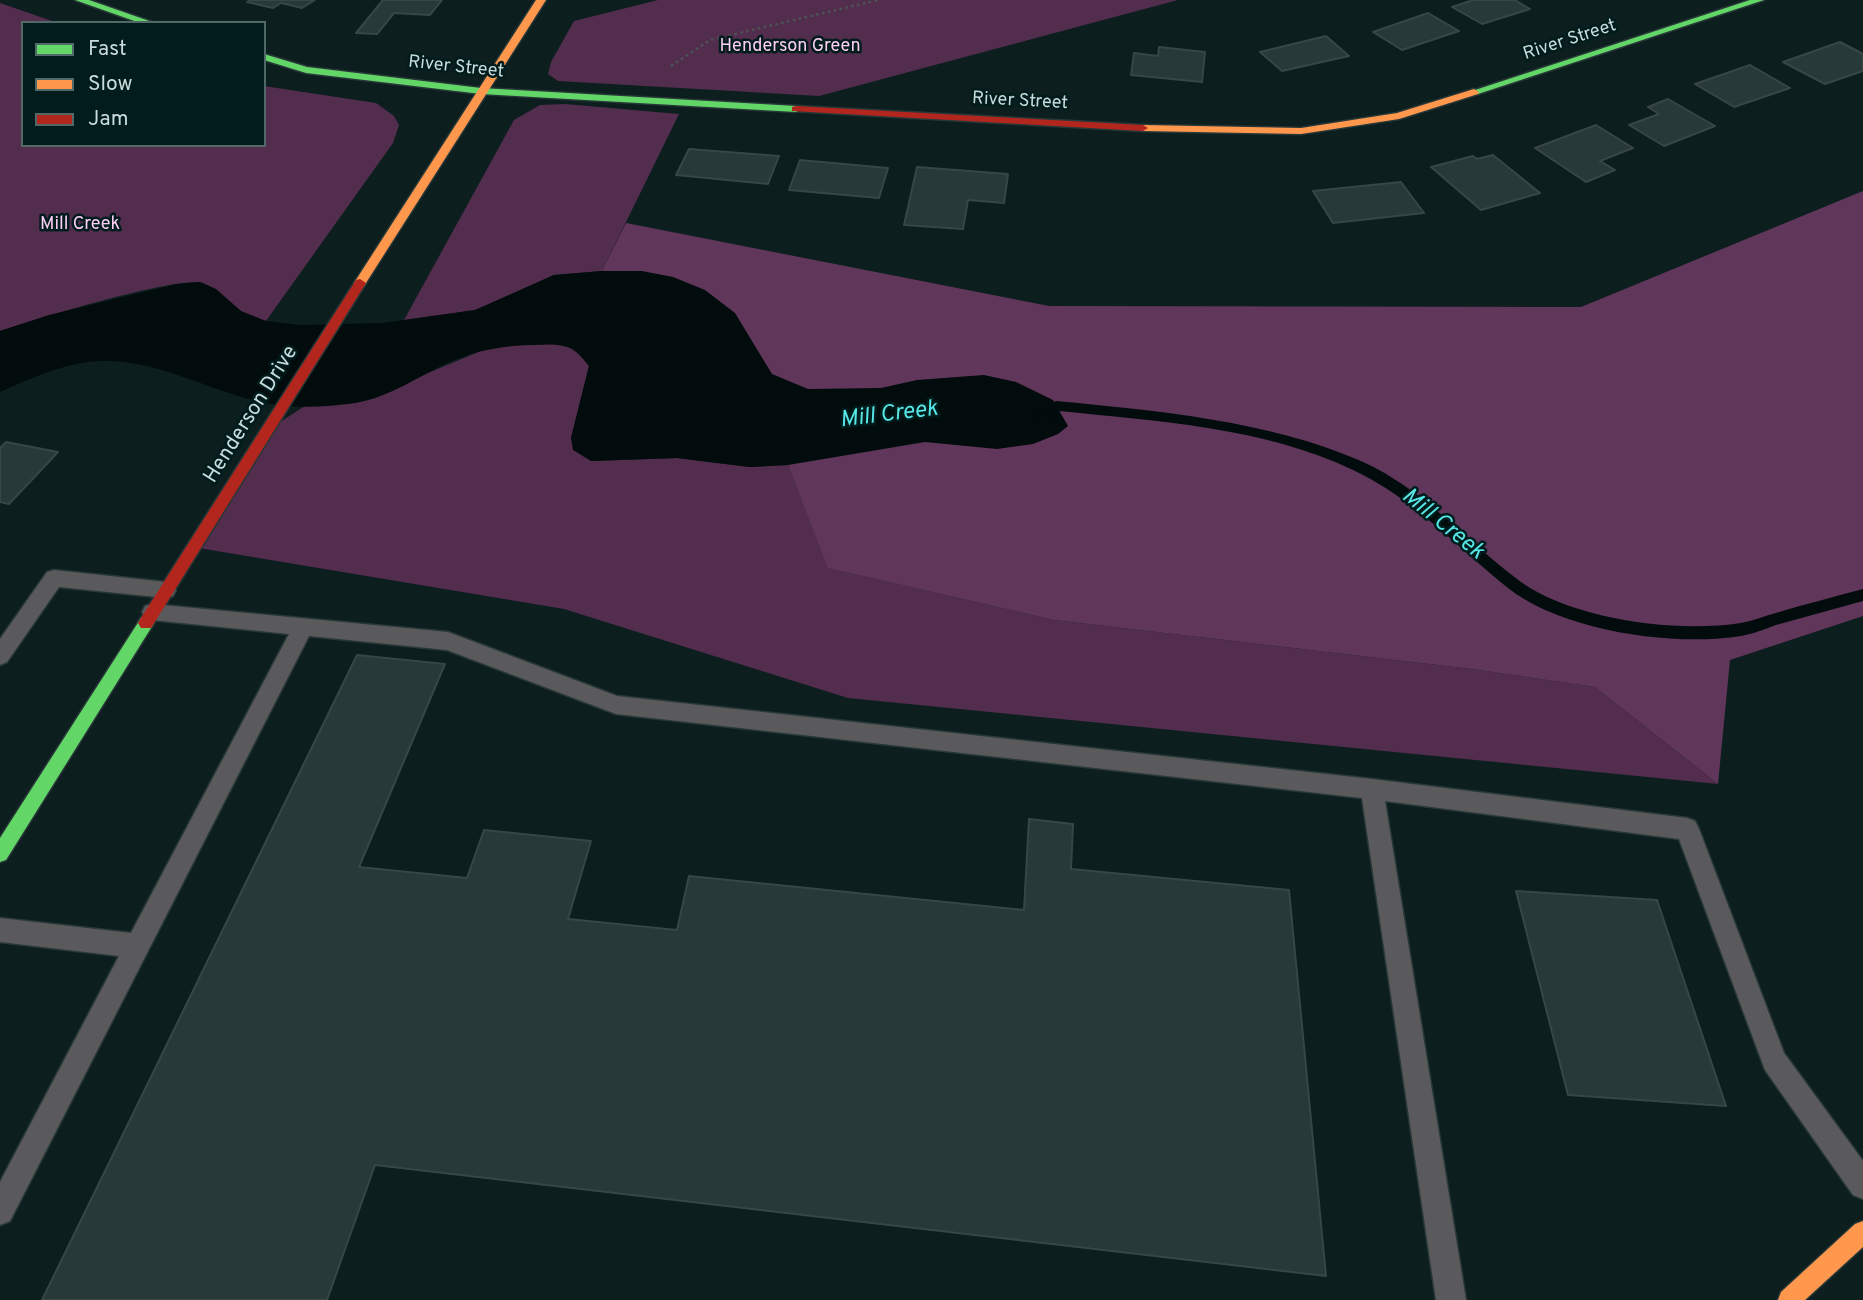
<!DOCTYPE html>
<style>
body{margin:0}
#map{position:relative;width:1863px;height:1300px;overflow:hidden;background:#0c1e1e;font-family:Overpass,sans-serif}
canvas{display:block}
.legend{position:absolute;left:21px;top:21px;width:245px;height:126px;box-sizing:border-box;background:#001c1c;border:2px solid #506868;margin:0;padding:9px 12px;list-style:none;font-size:21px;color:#c9dbda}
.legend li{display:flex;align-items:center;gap:14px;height:35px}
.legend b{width:35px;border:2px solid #506868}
</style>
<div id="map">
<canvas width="1863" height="1300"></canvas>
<ul class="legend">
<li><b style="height:9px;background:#63d668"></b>Fast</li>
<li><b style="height:9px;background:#ff974d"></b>Slow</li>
<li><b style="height:9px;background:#b3261e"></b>Jam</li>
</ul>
</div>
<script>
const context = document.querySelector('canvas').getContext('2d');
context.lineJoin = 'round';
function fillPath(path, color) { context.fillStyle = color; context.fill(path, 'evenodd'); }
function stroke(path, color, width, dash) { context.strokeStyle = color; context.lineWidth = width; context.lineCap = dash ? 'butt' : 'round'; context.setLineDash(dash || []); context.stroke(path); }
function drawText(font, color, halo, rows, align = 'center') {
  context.font = font + ' Overpass,sans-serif'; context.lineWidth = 5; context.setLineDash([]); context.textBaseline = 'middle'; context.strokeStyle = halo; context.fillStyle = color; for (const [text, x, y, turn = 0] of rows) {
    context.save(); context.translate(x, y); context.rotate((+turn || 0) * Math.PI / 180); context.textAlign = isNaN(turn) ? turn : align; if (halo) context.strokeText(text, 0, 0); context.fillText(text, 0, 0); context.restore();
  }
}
fillPath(new Path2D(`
 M 658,0 L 1178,0 L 819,96 L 558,81 L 548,74 L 551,62 L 574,21 Z
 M 0,3 L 58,23 L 23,23 L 23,145 L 264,145 L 264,86 L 376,103 L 394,116 L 399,125 L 393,143 L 266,321 C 258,318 248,316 241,311 C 227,302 219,288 202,283 C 175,276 34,320 0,331 Z
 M 565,104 L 679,114 L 602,271 L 554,275 L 476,310 L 404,320 L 514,120 L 540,105 Z
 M 554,344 L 576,349 L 589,366 L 571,438 L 591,461 L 677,458 L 750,467 L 788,465 L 829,568 L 1054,620 L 1472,669 L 1595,687 L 1718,784 L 848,698 L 564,609 L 193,547 L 266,431 L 305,406 L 356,403 L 483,350 L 509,345 Z`), '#522d4e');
fillPath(new Path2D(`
 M 1863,191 L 1863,616 L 1730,660 L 1718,784 L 1595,687 L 1472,669 L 1054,620 L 828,568 L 788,465 L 602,271 L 626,223 L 1049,306 L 1581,307 Z`), '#60375b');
fillPath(new Path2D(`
 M 602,271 L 642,271 L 673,277 L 705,290 L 735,313 L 772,374 L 808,389 L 881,388 L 917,380 L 984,375 L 1016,382 L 1053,400 L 1068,426 L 1058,434 L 1033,444 L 997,449 L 925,442 L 788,465 L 750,467 L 677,458 L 591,461 L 573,450 L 571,438 L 589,366 C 571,343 564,344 534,345 C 505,345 479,350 452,361 C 420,375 389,398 355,403 C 327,407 293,409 265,403 C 212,392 161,361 106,361 C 71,360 31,378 0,392 L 0,331 L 49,315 L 177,284 L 200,282 L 216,289 L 241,311 L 266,321 L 300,325 L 383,323 L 475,310 L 554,275 Z`), '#020c0c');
fillPath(new Path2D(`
 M 1056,401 C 1158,411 1266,420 1361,461 C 1424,489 1467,542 1521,582 C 1575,620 1676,633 1741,623 C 1753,621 1764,616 1776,613 C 1805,604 1834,597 1863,589 L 1863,601 C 1834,609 1805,617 1776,625 C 1765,629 1753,634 1741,636 C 1674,647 1562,631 1508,588 C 1457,547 1413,498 1353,470 C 1263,427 1157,421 1059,411 L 1047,424 L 1037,424 L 1035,421 C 1040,414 1048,404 1056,401 Z`), '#020c0c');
const building = new Path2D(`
 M 250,0 L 315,0 L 302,8 L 281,3 L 273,8 L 247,2 Z
 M 383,0 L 442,0 L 430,15 L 394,13 L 377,34 L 356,33 Z
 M 1473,0 L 1515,0 L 1530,9 L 1482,24 L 1452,7 Z
 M 1428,13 L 1459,31 L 1402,50 L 1373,32 Z
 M 1326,36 L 1349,56 L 1282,71 L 1260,52 Z
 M 1840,42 L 1863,54 L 1863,71 L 1825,84 L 1783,62 Z
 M 1159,47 L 1205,52 L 1202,82 L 1131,75 L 1134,53 L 1158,56 Z
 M 1750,65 L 1790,88 L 1734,107 L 1695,84 Z
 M 1668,99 L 1715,126 L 1664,146 L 1629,125 L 1659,114 L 1648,107 Z
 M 1596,125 L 1633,148 L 1600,161 L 1615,170 L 1586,182 L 1535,148 Z
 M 689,149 L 779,156 L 768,184 L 676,175 Z
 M 1493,155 L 1540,193 L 1481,210 L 1431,167 L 1473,156 L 1477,159 Z
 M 800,160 L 888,168 L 879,198 L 789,190 Z
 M 917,167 L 1008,174 L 1004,203 L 968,200 L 963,229 L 904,225 Z
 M 1401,182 L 1424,213 L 1333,223 L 1313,191 Z
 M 6,442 L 58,452 L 9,504 L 0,502 L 0,448 Z
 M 357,655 L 445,664 L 359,867 L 467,878 L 484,830 L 591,841 L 568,919 L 677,930 L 689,876 L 1024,910 L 1029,819 L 1073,824 L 1071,869 L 1289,890 L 1326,1276 L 375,1165 L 327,1300 L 42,1300 Z
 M 1516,891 L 1657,900 L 1726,1106 L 1568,1095 Z`);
fillPath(building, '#273939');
stroke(building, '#384646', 2);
const lane = new Path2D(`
 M 54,570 L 166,582 L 173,584 L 176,590 L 173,596 L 166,598 L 59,587 L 7,662 L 0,665 L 0,639 L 47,572 Z
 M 152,604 L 448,632 L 617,696 L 1372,779 L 1687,818 L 1695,821 L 1699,829 L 1784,1053 L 1863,1161 L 1863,1199 L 1853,1195 L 1765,1070 L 1679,839 L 1385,801 L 1466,1300 L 1436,1300 L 1362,798 L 616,714 L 447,650 L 309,636 L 10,1221 L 0,1225 L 0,1182 L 119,956 L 0,942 L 0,918 L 131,933 L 289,634 L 152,620 L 145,618 L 142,612 L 145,606 Z`);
const fast = new Path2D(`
 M 75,0 L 89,0 L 155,23 L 140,23 Z
 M 1750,0 L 1764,0 L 1478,94 L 1469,92 Z
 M 264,54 L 307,67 L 481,88 L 796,106 L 801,109 L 796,112 L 481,94 L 306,73 L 264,60 Z
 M 146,617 L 151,618 L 154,623 L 151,628 L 6,860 L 0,862 L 0,838 L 141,618 Z`);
const slow = new Path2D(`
 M 536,0 L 546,0 L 364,286 L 356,286 L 354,283 Z
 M 1474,89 L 1479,92 L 1478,94 L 1399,119 L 1301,134 L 1143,131 L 1138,128 L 1143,125 L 1301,128 L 1397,113 Z
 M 1863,1221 L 1863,1247 L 1805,1300 L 1778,1300 L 1781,1292 L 1855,1224 Z`);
const jam = new Path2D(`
 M 796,106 L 1143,125 L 1148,128 L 1143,131 L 792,111 L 792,107 Z
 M 360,279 L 366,283 L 151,628 L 141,628 L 138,623 L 141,618 L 356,280 Z`);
stroke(lane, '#283737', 3);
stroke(fast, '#283737', 3);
stroke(slow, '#283737', 3);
stroke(jam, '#283737', 3);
stroke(new Path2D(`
 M 671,66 L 710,40 L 878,0`), '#4d5455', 2.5, [2.5, 3.5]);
fillPath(lane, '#5a5a5c');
fillPath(fast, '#63d668');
fillPath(slow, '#ff974d');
fillPath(jam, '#b3261e');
drawText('18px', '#c9dbda', '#001c1c', [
 ["River Street",1570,41,-18],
 ["River Street",456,68,6],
 ["River Street",1020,102,3]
]);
drawText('18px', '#fdcef4', '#001c1c', [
 ["Henderson Green",790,47],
 ["Mill Creek",80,225]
]);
drawText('21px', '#c9dbda', '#001c1c', [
 ["Henderson Drive",252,415,-58]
]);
drawText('italic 23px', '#58e7e7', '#001c1c', [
 ["Mill Creek",889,416,-7],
 ["Mill Creek",1442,525,39]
]);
</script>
